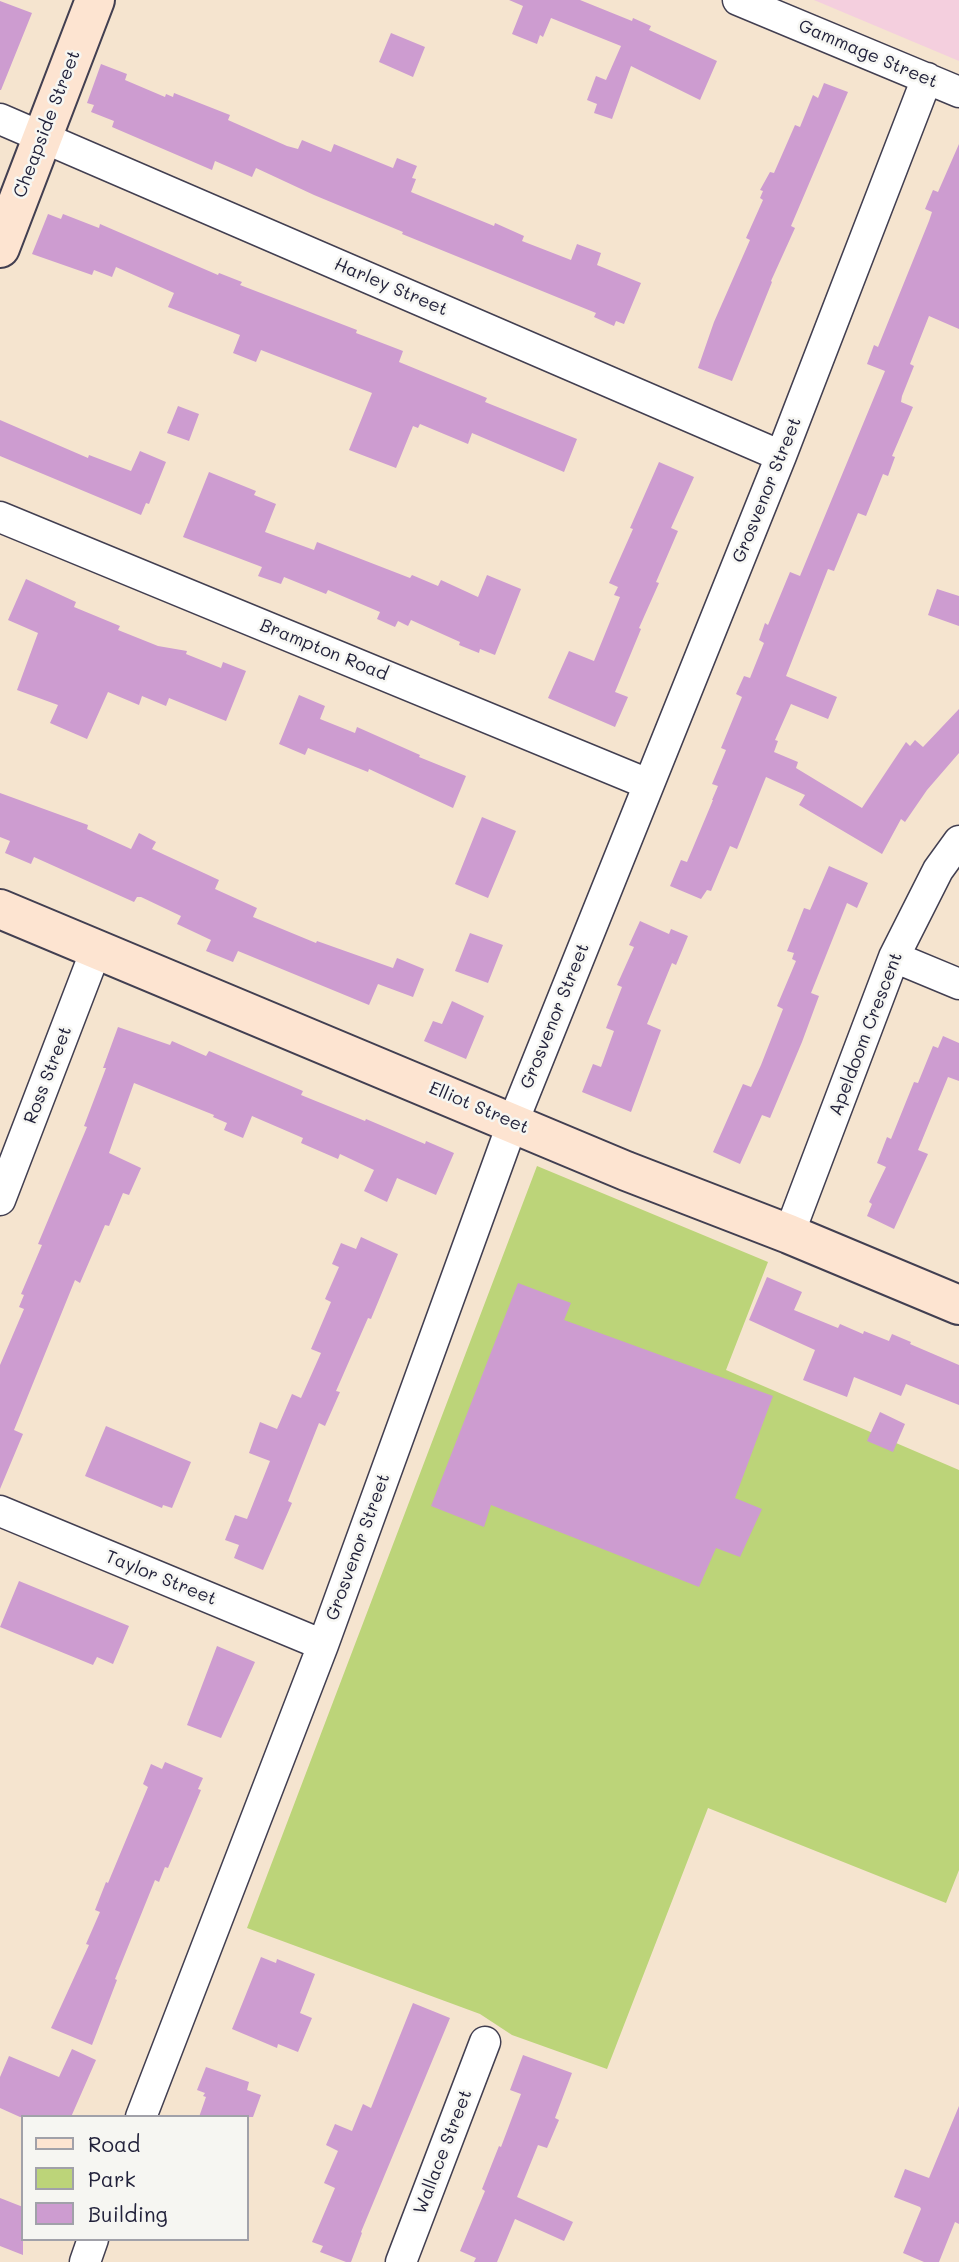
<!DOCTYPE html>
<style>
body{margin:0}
#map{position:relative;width:959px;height:2262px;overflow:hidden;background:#f5e4cf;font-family:Mali,sans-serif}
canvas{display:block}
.legend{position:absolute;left:21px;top:2115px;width:228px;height:126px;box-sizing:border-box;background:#f6f6f2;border:2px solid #a1a1a9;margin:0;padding:9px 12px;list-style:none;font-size:21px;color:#22223b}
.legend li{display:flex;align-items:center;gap:14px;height:35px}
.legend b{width:35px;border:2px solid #a1a1a9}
</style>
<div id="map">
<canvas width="959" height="2262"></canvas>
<ul class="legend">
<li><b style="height:9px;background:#fde4d1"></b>Road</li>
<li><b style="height:19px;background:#bcd479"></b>Park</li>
<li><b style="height:19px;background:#cd9cd0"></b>Building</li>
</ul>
</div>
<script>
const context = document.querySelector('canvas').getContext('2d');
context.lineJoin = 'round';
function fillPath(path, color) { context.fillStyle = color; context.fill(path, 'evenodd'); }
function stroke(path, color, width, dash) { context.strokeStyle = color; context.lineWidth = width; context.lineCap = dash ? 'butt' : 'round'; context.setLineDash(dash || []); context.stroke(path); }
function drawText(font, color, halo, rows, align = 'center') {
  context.font = font + ' Mali,sans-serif'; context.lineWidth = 5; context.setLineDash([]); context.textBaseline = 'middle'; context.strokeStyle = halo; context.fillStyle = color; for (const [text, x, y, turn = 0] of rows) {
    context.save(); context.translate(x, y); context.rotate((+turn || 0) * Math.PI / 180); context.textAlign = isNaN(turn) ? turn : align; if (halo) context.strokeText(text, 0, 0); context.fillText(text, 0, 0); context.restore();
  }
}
fillPath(new Path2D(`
 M 814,0 L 959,0 L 959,61 Z`), '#f4cfde');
fillPath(new Path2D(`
 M 537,1166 L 768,1262 L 726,1370 L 959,1470 L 959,1870 L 946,1903 L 708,1808 L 607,2069 L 512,2035 L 480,2014 L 247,1928 Z`), '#bcd479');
fillPath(new Path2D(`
 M 509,0 L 580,0 L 632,21 L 633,18 L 651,26 L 649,30 L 717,61 L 700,100 L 631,66 L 612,119 L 594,113 L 597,104 L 587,100 L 596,76 L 606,80 L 621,46 L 551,18 L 543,37 L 540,35 L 537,44 L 512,34 L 523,6 Z
 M 0,1 L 32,13 L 1,90 L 0,90 Z
 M 391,33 L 425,47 L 413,77 L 379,62 Z
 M 101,64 L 127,74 L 125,80 L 165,97 L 166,94 L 173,97 L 174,93 L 230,115 L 228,120 L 287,146 L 298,149 L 302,140 L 331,152 L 334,144 L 393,168 L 397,158 L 417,166 L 412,178 L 416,179 L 411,192 L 494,226 L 495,223 L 524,236 L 522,241 L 571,260 L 577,244 L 601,253 L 597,265 L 641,283 L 624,324 L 616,321 L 614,326 L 594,317 L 596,313 L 402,234 L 403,232 L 314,195 L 256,168 L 252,177 L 215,161 L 212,170 L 112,127 L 114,121 L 91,112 L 94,105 L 87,103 Z
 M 824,83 L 848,92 L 791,226 L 795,228 L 771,281 L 772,282 L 732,381 L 698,368 L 714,322 L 750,240 L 746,238 L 763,200 L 760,198 L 763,191 L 760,190 L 770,172 L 774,173 L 795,125 L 800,127 L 813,95 L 818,98 Z
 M 959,144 L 959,329 L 929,316 L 910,364 L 914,366 L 902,396 L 901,402 L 913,407 L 892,456 L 895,457 L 888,476 L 883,474 L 866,516 L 858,513 L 834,571 L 828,569 L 786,676 L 837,697 L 828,719 L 791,704 L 775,740 L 778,741 L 774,752 L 798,762 L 796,768 L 862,808 L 906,742 L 910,746 L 915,740 L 923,747 L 959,709 L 959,753 L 927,790 L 905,822 L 901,819 L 882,854 L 799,805 L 805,795 L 766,777 L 737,849 L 730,846 L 711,891 L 707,890 L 701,899 L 670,886 L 681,860 L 687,862 L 713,800 L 712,800 L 718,786 L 712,784 L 726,750 L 721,748 L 742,697 L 736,694 L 744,676 L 750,678 L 764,643 L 759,640 L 765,623 L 768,625 L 790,572 L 800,576 L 885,371 L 867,364 L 874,345 L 878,347 L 929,221 L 932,212 L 925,209 L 933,190 L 938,192 Z
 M 48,214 L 61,219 L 63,214 L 99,228 L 100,224 L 218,275 L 219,273 L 242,282 L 240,285 L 357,330 L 356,333 L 403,351 L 399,362 L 487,398 L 485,402 L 577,439 L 564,472 L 472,433 L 468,444 L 420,424 L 418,428 L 413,426 L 396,468 L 349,450 L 372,393 L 261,350 L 256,362 L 233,353 L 240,335 L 168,307 L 174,293 L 116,267 L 112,277 L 94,270 L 92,275 L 32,254 Z
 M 178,406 L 199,414 L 189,441 L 167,433 Z
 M 0,420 L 88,458 L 89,455 L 131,471 L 140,451 L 166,462 L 149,504 L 146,503 L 141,515 L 0,456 Z
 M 659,462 L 694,477 L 671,528 L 678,531 L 656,582 L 659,583 L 639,628 L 641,629 L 615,692 L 628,697 L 615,727 L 548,698 L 569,651 L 594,661 L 620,597 L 614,595 L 618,587 L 609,583 L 633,529 L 630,528 Z
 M 209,472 L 256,491 L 254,495 L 276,504 L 265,532 L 314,550 L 317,542 L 410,578 L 412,575 L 438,586 L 441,580 L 478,597 L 487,575 L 521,589 L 495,655 L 480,649 L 479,653 L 459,645 L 460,642 L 411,620 L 408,626 L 398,621 L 395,627 L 377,619 L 380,612 L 328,590 L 326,594 L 284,577 L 281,584 L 258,576 L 262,567 L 183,537 Z
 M 26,579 L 76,602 L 74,607 L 120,626 L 118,630 L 158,646 L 187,651 L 186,654 L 221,668 L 223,662 L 246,671 L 226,721 L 169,698 L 166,706 L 142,696 L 139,705 L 108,692 L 87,739 L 50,723 L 58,705 L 17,690 L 38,633 L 8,620 Z
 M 937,589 L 959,596 L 959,626 L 928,615 Z
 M 299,695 L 325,706 L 320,719 L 355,733 L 357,727 L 420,755 L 419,757 L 466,776 L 453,808 L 369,769 L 368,772 L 308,748 L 305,755 L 279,744 Z
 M 0,793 L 88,825 L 87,829 L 131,849 L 139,833 L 156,842 L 152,849 L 219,880 L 215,889 L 257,908 L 253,917 L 316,943 L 317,941 L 393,968 L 397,958 L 424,969 L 413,997 L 378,984 L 369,1005 L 238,951 L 233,962 L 206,951 L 211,940 L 177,924 L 181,916 L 141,897 L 137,897 L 134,902 L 34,857 L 31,864 L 5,853 L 10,841 L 0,837 Z
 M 482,817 L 516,831 L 488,898 L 455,884 Z
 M 829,866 L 868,883 L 857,908 L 847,903 L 811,993 L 819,996 L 802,1042 L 770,1118 L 762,1115 L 740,1164 L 713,1152 L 743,1084 L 751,1087 L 761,1065 L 783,1009 L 777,1006 L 796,961 L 792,959 L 794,953 L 787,951 L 804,908 L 810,910 Z
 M 640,921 L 669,934 L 671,929 L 688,936 L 676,965 L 672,963 L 647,1024 L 661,1030 L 631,1112 L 582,1092 L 593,1064 L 601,1067 L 614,1031 L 606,1028 L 622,987 L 617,985 L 634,947 L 629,945 Z
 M 470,933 L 503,945 L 488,983 L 455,971 Z
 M 452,1001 L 484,1016 L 466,1059 L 424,1041 L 433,1021 L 442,1024 Z
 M 118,1027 L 170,1045 L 172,1041 L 206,1056 L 209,1051 L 303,1091 L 301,1095 L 365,1121 L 366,1119 L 425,1144 L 426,1141 L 454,1153 L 436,1195 L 397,1178 L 387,1202 L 364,1191 L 374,1170 L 340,1154 L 338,1159 L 301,1143 L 303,1138 L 252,1116 L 243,1138 L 224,1130 L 227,1123 L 213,1117 L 214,1115 L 134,1083 L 109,1153 L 141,1168 L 129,1195 L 123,1193 L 109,1226 L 105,1225 L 80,1283 L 75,1280 L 14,1430 L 23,1434 L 0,1489 L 0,1365 L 24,1309 L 19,1307 L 24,1295 L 21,1294 L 42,1245 L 38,1244 L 87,1127 L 84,1126 L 106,1068 L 103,1068 Z
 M 943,1036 L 959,1043 L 959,1081 L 948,1077 L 918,1150 L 928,1154 L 894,1229 L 867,1216 L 872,1204 L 869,1202 L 886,1167 L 877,1163 L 887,1137 L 891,1139 L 914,1082 L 918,1083 L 933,1046 L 938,1048 Z
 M 361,1237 L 398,1254 L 371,1319 L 368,1318 L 336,1391 L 340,1392 L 325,1426 L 319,1423 L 288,1501 L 292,1503 L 263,1570 L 234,1558 L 239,1545 L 225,1540 L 235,1515 L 247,1519 L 270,1461 L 249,1453 L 260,1422 L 277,1429 L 292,1394 L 301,1398 L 321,1353 L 311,1349 L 331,1302 L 325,1299 L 339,1267 L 332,1264 L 341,1243 L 356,1249 Z
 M 767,1277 L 802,1292 L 794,1310 L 838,1328 L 840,1324 L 863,1334 L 864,1331 L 889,1341 L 892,1334 L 911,1342 L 910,1344 L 959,1365 L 959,1405 L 906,1384 L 901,1396 L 854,1377 L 847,1397 L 803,1380 L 815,1350 L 749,1320 Z
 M 518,1283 L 571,1303 L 564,1320 L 773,1396 L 735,1498 L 762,1509 L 740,1557 L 716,1548 L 699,1587 L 491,1505 L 484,1527 L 431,1506 Z
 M 880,1412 L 905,1424 L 893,1452 L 867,1441 Z
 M 106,1426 L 191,1462 L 172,1508 L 163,1505 L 162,1508 L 85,1476 Z
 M 19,1581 L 129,1626 L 113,1664 L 97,1657 L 93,1665 L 0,1627 Z
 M 217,1646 L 255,1662 L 221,1738 L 187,1725 Z
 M 165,1762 L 203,1778 L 198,1789 L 201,1790 L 168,1868 L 165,1867 L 159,1882 L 155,1880 L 115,1979 L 117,1980 L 92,2045 L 51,2028 L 89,1945 L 86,1944 L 100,1912 L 95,1910 L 106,1882 L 108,1883 L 148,1787 L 143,1784 L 151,1764 L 162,1769 Z
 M 261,1957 L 276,1963 L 277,1959 L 315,1974 L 300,2013 L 312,2018 L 298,2052 L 278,2044 L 277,2048 L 232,2029 Z
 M 413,2003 L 450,2018 L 361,2232 L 362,2233 L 351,2262 L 346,2262 L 320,2252 L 323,2246 L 312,2242 L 335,2188 L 324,2183 L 338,2151 L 326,2145 L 335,2124 L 352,2131 L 363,2104 L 371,2108 Z
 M 72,2049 L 96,2060 L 71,2117 L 20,2117 L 0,2108 L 0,2077 L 9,2056 L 59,2077 Z
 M 523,2055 L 572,2073 L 555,2118 L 559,2120 L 547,2148 L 538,2145 L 517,2197 L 573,2222 L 564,2241 L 515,2219 L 497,2262 L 474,2262 L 476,2258 L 460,2251 L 485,2191 L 482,2189 L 499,2146 L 501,2147 L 521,2094 L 510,2090 Z
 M 206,2067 L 249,2082 L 247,2090 L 261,2095 L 253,2117 L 199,2117 L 206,2097 L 203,2096 L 205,2093 L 197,2090 Z
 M 959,2106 L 959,2224 L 955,2222 L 939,2262 L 924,2262 L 903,2253 L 921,2209 L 920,2207 L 894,2197 L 905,2169 L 929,2178 Z
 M 0,2198 L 23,2207 L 23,2255 L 0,2246 Z`), '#cd9cd0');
const street = new Path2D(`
 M 738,0 L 959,92
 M 0,119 L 781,456
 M 0,517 L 648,784
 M 894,957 L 959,984
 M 0,1200 L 96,950
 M 789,1234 L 894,957 L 938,870 L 959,841
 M 0,1511 L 323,1645
 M 141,2117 L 323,1645 L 513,1122 L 781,456 L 927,78
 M 85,2262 L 93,2239
 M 401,2262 L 485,2042`);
const secondary = new Path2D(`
 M 0,248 L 95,0
 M 0,909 L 626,1171 L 789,1234 L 959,1305`);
stroke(street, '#423f51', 33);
stroke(secondary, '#423f51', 42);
stroke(street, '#fff', 30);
stroke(secondary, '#fde4d1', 38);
drawText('18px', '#22223b', '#f6f6f2', [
 ["Gammage Street",868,54,23],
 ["Cheapside Street",47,124,-69],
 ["Harley Street",391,287,23],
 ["Grosvenor Street",767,490,-68],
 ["Brampton Road",324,650,22],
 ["Grosvenor Street",555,1016,-68],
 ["Apeldoom Crescent",866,1034,-69],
 ["Ross Street",48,1075,-69],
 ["Elliot Street",479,1108,23],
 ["Grosvenor Street",358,1547,-70],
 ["Taylor Street",161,1578,22],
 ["Wallace Street",443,2152,-69]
]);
</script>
